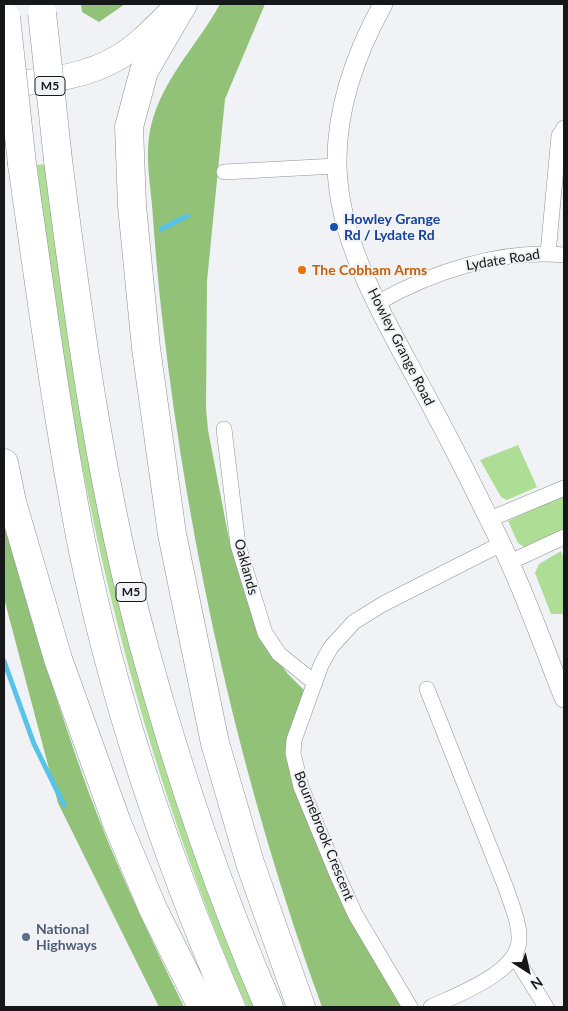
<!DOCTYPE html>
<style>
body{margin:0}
#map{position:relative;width:568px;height:1011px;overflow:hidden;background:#f0f2f5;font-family:Lato,sans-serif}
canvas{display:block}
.frame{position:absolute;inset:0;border:5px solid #161718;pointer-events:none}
.north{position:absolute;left:503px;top:946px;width:50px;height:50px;-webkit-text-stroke:4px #f0f2f5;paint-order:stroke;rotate:145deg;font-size:14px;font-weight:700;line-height:20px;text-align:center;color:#161718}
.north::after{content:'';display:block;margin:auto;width:18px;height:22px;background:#161718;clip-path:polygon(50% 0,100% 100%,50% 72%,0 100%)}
</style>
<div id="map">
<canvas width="568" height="1011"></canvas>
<div class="frame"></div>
<div class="north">N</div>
</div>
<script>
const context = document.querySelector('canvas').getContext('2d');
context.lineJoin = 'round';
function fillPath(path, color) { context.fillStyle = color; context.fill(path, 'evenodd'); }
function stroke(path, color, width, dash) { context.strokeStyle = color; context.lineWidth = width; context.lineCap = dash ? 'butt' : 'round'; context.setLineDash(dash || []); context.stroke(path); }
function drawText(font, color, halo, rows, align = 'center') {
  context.font = font + ' Lato,sans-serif'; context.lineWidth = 4; context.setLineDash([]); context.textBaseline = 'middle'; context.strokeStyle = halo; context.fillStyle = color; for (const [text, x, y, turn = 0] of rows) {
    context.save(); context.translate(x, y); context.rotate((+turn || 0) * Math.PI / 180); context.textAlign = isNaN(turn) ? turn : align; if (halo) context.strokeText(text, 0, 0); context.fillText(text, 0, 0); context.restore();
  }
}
fillPath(new Path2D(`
 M 45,164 L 76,391 L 106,544 L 255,1007 L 247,1007 C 131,739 68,454 37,165 Z
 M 518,445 L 537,487 L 507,500 L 501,497 L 480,460 Z
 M 564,495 L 564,531 L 527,549 L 518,543 L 508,521 Z
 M 561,551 L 564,559 L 564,614 L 551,614 L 535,573 L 539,564 Z`), '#aedd95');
fillPath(new Path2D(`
 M 81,4 L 125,4 L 99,22 L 82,12 Z
 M 220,4 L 265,4 L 225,99 L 207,281 L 206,408 L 208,430 L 229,539 L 245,594 L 264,643 L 288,674 L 305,691 L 287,751 L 331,879 L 401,1007 L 322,1007 C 242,787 190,557 163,325 C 158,285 155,245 152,205 C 150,184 146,158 149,137 C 156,85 196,48 220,4 Z
 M 4,522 C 29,613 57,704 89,793 C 116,866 150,937 184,1007 L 159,1007 L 58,803 L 4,598 Z`), '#92c178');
stroke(new Path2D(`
 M 161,229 L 187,216
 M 4,661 L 34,744 L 64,805`), '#58c3e9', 5);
const minor = new Path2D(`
 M 224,172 L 336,166
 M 548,253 L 559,136 L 564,128
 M 377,303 C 432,272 500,249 564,255
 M 224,429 L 238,545 L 265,633 L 279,654 L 315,683
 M 490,519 L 564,488
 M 510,562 L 564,537
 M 427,689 L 506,888 C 511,904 520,923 519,940 C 518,973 456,995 431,1007
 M 515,957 L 546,1007
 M 410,1007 L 355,914 L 336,872 L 301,787 L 293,753 L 294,740 L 321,665 L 331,647 L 354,622 L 383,604 L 501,544`);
const tertiary = new Path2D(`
 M 383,4 C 356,53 336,108 337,165 C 338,245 389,327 426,396 C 448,436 468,476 488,517 C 518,575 540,637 564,698`);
const trunk = new Path2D(`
 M 4,85 C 43,81 85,78 119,57 C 141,44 159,23 177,6`);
const motorway = new Path2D(`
 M 183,4 L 144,71 L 129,127 L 132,206 L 146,348 L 172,534 L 215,743 L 250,863 L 301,1007
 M 58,160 C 79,324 101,490 145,650 C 178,771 219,892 269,1007
 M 22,164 C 40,290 57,416 81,541 C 113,699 167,859 231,1007
 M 4,463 L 12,502 L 58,659 L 117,823 L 153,909 L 202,1007`);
stroke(minor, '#8f9193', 16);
stroke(tertiary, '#8f9193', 20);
stroke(trunk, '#8f9193', 26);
stroke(motorway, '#8f9193', 29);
stroke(minor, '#fff', 15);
stroke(tertiary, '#fff', 19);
stroke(trunk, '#fff', 25);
stroke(motorway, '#fff', 28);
const motorwayBridge = new Path2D(`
 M 42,13 L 58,160
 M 6,17 L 22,164`);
stroke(motorwayBridge, '#8f9193', 29, []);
stroke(motorwayBridge, '#fff', 28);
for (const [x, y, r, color] of [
 [334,227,5,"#1a4fb4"],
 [302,270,5,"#e8710a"],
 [26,937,5,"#5c6f8a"]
]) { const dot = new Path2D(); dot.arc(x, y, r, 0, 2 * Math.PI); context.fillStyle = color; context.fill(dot); stroke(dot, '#f0f2f5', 2); }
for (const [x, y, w] of [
 [50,86,30],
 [131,592,30]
]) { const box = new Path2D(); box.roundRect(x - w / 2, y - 9.5, w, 19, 4); context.fillStyle = '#f0f2f5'; context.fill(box); stroke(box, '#161718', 1); }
drawText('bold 12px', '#161718', null, [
 ["M5",50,86],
 ["M5",131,592]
]);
drawText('bold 14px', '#164399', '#f0f2f5', [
 ["Howley Grange",344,219],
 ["Rd / Lydate Rd",344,235]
], 'left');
drawText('14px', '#161718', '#f0f2f5', [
 ["Lydate Road",503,260,-9],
 ["Howley Grange Road",401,347,63],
 ["Oaklands",246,567,75],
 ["Bournebrook Crescent",324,836,68]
]);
drawText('bold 14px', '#c56008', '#f0f2f5', [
 ["The Cobham Arms",312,270]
], 'left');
drawText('bold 14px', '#4e5e75', '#f0f2f5', [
 ["National",36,929],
 ["Highways",36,945]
], 'left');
</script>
